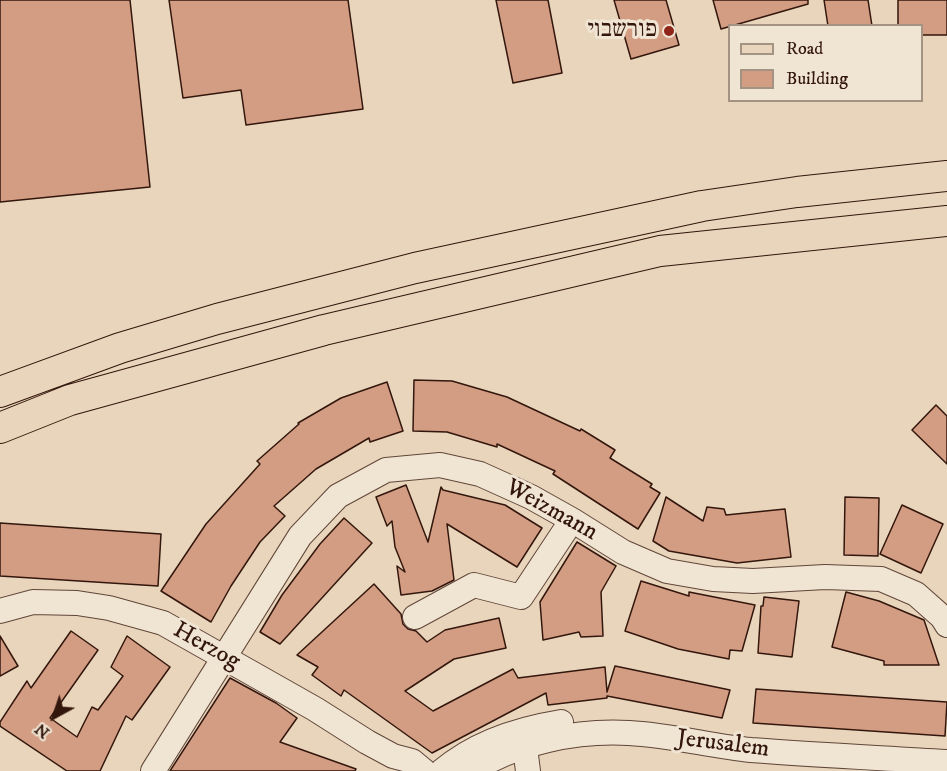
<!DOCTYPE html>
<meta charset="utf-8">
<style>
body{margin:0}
#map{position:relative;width:947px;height:771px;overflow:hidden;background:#e8d5bb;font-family:"IM FELL DW Pica",serif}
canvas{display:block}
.legend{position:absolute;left:728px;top:24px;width:195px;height:78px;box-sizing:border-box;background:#f0e4d3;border:2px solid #a49283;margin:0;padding:8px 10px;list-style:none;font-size:18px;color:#33160c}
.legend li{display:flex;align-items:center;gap:12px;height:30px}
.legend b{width:30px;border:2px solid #a49283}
.north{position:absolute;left:24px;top:687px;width:60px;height:60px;-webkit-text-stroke:4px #f0e4d3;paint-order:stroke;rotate:220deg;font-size:16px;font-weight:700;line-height:24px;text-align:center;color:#33160c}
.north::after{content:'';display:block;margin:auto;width:21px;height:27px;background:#33160c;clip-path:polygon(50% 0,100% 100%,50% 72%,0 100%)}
</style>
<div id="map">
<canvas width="947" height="771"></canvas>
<ul class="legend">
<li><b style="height:8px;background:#e8d5bb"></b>Road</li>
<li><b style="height:16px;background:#d39d84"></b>Building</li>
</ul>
<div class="north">N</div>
</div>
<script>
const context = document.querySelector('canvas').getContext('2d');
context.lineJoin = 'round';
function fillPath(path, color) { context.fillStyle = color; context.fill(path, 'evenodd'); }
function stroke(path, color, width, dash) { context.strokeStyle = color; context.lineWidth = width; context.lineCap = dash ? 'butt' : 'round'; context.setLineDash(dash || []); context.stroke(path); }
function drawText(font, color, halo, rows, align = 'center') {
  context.font = font + ' "IM FELL DW Pica","Frank Ruhl Libre",serif'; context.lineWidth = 6; context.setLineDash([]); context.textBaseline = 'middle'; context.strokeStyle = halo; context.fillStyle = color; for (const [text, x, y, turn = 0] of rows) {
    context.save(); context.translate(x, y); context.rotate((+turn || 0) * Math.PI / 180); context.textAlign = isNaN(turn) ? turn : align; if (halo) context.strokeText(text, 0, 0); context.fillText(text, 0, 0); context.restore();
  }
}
const building = new Path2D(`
 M 0,0 L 130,0 L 150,187 L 0,202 Z
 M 169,0 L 348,0 L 363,109 L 246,125 L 241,90 L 183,98 Z
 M 496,0 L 548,0 L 562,73 L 513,83 Z
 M 614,0 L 666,0 L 679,45 L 631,59 Z
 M 713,0 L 808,0 L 808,4 L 721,29 Z
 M 824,0 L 868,0 L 872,26 L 828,26 Z
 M 898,0 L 947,0 L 947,35 L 921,35 L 921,26 L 898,26 Z
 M 414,380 L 452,381 L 507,397 L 580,431 L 581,429 L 615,450 L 610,458 L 652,484 L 650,487 L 660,493 L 638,529 L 553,474 L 555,471 L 497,444 L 497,447 L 447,432 L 413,431 Z
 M 387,382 L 403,431 L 370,442 L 369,438 L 316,469 L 274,506 L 285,516 L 260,542 L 231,586 L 211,622 L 161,591 L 206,524 L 260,464 L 257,461 L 299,424 L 298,423 L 341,398 Z
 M 936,405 L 947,416 L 947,464 L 912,430 Z
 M 406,485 L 428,542 L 441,487 L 443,490 L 505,505 L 542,528 L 517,567 L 447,524 L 454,580 L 432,591 L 401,595 L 397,566 L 405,572 L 395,547 L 392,521 L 387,526 L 376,497 Z
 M 666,497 L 703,521 L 707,507 L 724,509 L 726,515 L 785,509 L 791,557 L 737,563 L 669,551 L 653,541 Z
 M 845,497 L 879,498 L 878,556 L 844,555 Z
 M 902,505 L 943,524 L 921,573 L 880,554 Z
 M 344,518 L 372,543 L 280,644 L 260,632 L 282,595 L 320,544 Z
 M 0,523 L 161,534 L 158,586 L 0,576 Z
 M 577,542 L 616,566 L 601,592 L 603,636 L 581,637 L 579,632 L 543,640 L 540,602 Z
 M 641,581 L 689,596 L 689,592 L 755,605 L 742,651 L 730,650 L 729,659 L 678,649 L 625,631 Z
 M 374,584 L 401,614 L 403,624 L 408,629 L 416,631 L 427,642 L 445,630 L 499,618 L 506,648 L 454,659 L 405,691 L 433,711 L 513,669 L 518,678 L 605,667 L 607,692 L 615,666 L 730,690 L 722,718 L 607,696 L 607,698 L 548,705 L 546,693 L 432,753 L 344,690 L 341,696 L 312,675 L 318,667 L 297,655 Z
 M 846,592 L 879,601 L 924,620 L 939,665 L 884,665 L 884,661 L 832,647 Z
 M 764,597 L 799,601 L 792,657 L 758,653 L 761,606 L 763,606 Z
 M 71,631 L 98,650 L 50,718 L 77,737 L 92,707 L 98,710 L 123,676 L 111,667 L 127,636 L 170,667 L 132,720 L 126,716 L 100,771 L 67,771 L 0,726 L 0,722 L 27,681 L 31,688 Z
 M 0,636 L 18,666 L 0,676 Z
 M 230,678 L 276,703 L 297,718 L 280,742 L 356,769 L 355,771 L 170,771 Z
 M 756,689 L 947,702 L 945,736 L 753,723 Z`);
fillPath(building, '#d39d84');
stroke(building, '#33160c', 1.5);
const minor = new Path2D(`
 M 0,611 L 33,602 L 77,603 L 109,608 L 163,623 L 315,709 L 367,742 L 393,756 L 412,761 L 424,771
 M 415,617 L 474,585 L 521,597 L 572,520
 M 523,732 L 528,771
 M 153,771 L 300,536 L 338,496 L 386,470 L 440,465 L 480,474 L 531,497 L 572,520 L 623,552 L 667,571 L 713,579 L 753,581 L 825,577 L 881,579 L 916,594 L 942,617 L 947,625
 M 442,771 C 476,742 518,729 561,722
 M 472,771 C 517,742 577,730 629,733 C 670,735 711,746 751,750 C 816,755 882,758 947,762`);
const major = new Path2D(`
 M 0,392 L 120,348 L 217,319 L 415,268 L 702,206 L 797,192 L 947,176
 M 0,428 L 70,400 L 324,330 L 660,251 L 947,221`);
stroke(minor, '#604638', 26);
stroke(major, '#33160c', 32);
stroke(minor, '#f0e4d3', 24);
stroke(major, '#e8d5bb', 30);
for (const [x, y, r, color] of [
 [669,31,6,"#8f2418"]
]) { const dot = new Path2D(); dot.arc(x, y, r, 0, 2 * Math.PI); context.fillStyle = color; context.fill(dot); stroke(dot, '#f0e4d3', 2); }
drawText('24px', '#33160c', '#f0e4d3', [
 ["פורשבוי",657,31]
], 'right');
drawText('24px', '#33160c', '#f0e4d3', [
 ["Weizmann",551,511,29],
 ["Herzog",206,647,29],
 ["Jerusalem",723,745,7]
]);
</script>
